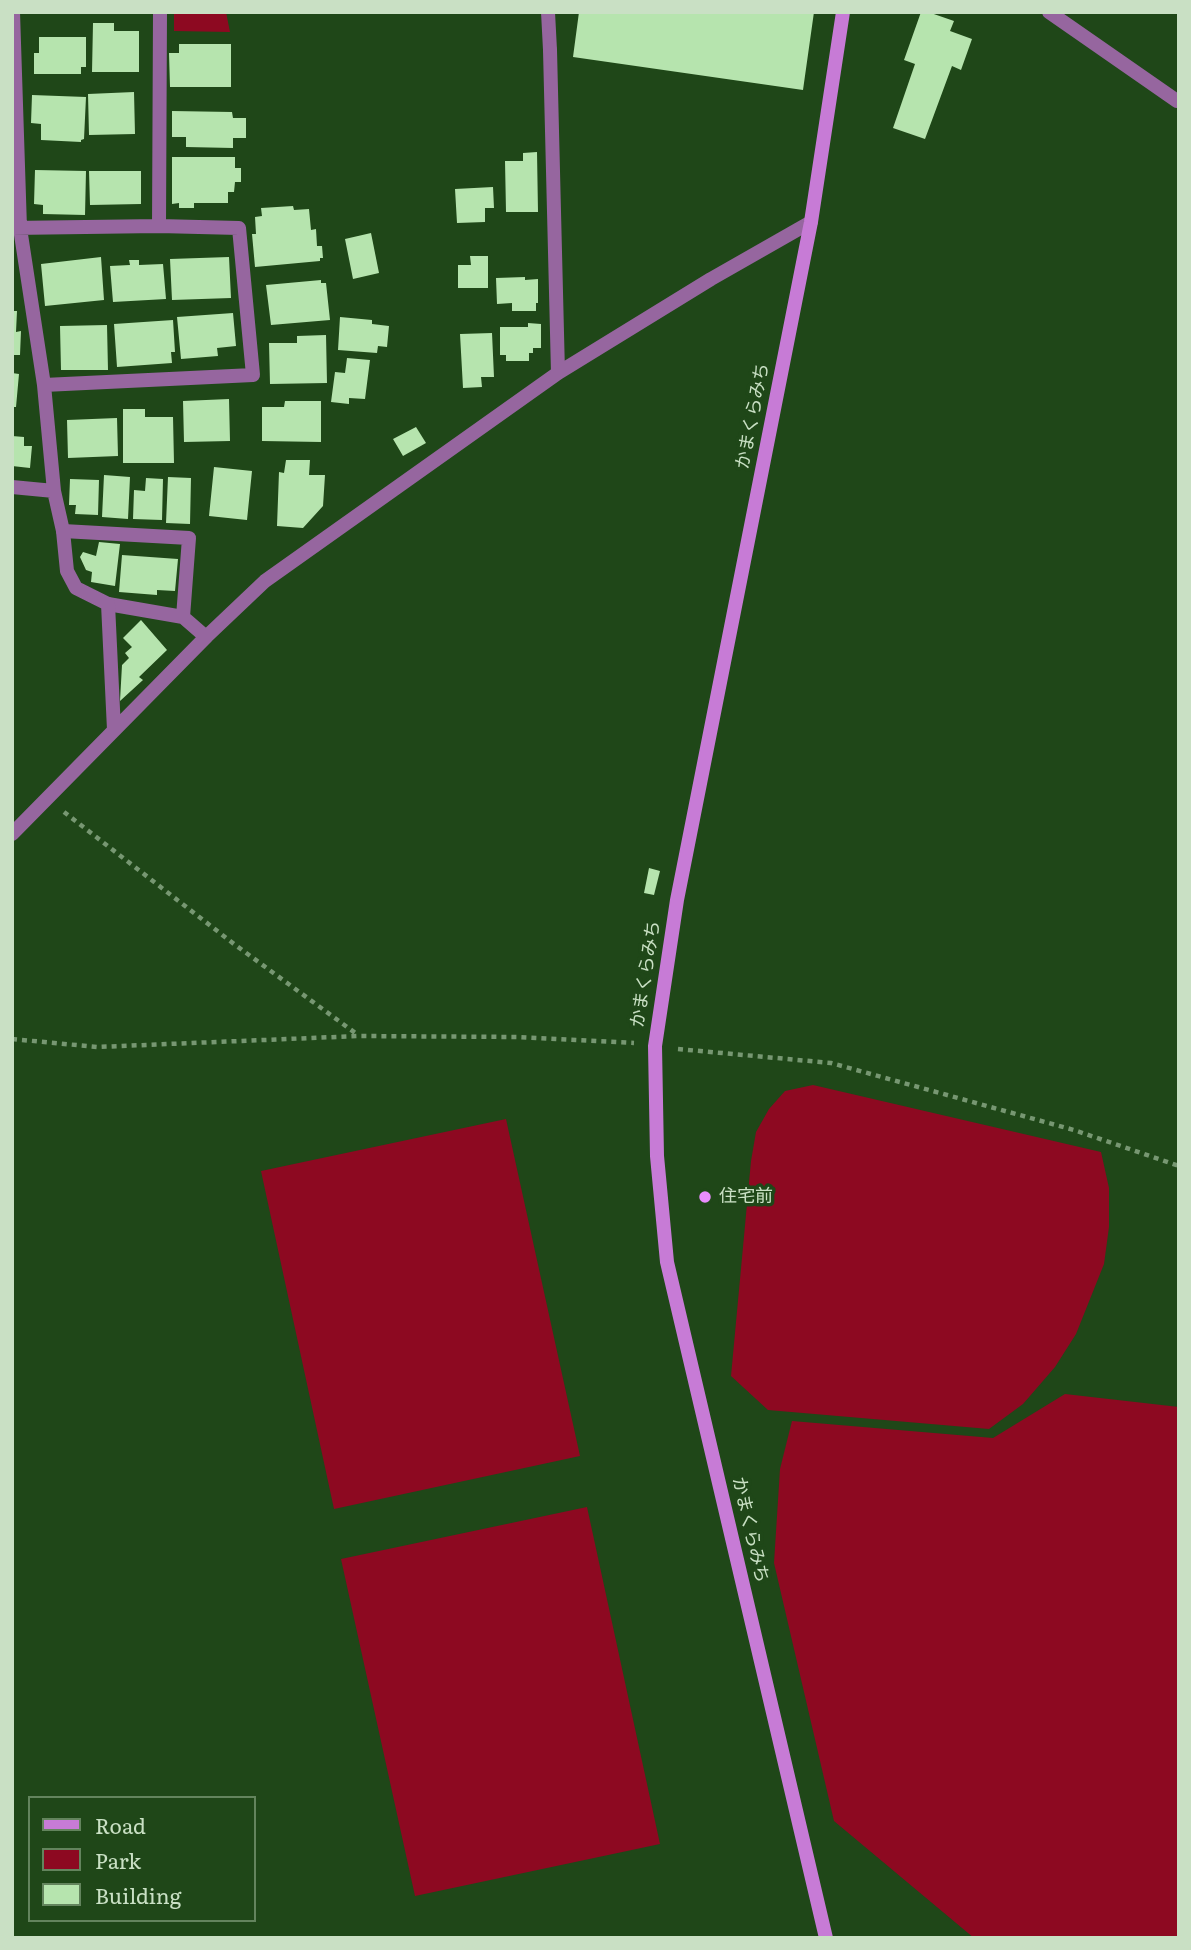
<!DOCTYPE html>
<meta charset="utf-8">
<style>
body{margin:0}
#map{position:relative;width:1191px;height:1950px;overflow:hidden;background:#1f4718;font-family:Literata,serif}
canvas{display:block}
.frame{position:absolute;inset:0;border:14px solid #c9e0c4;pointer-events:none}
.legend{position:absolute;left:28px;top:1796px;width:228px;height:126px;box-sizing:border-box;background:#1f4718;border:2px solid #63845d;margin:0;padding:9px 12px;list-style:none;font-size:21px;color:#c9e0c4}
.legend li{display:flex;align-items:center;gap:14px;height:35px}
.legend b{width:35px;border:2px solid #63845d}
</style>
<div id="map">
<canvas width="1191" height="1950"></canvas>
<div class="frame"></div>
<ul class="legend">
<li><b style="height:9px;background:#c77bd6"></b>Road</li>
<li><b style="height:19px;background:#8d0921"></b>Park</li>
<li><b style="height:19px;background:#b6e4ae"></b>Building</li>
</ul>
</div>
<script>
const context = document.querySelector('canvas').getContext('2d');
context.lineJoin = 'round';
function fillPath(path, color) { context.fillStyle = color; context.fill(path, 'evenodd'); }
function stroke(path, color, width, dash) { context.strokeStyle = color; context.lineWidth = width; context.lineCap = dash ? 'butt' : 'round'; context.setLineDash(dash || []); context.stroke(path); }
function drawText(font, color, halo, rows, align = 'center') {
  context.font = font + ' Literata,"Noto Sans JP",serif'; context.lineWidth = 7; context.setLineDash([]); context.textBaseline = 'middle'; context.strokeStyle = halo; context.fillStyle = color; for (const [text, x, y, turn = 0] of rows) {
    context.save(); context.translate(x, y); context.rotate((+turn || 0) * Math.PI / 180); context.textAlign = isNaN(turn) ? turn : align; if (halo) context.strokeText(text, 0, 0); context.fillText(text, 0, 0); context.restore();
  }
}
fillPath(new Path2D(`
 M 174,12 L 226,12 L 230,32 L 174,31 Z
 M 813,1085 L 1101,1152 L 1109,1188 L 1109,1227 L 1104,1264 L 1076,1334 L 1055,1367 L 1023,1404 L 989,1429 L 768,1410 L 731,1376 L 751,1161 L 756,1132 L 769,1109 L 785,1091 Z
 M 506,1119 L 580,1456 L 334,1509 L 261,1171 Z
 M 1065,1394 L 1179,1407 L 1179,1938 L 974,1938 L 834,1821 L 774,1563 L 780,1469 L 792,1421 L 993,1438 Z
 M 587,1507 L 660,1844 L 415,1896 L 341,1559 Z`), '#8d0921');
fillPath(new Path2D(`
 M 579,12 L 814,12 L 803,90 L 573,57 Z
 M 921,12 L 928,12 L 954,21 L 950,31 L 972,39 L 961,70 L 952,66 L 925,139 L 893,128 L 915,64 L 904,60 Z
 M 93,23 L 114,23 L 114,31 L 139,31 L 139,72 L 92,72 Z
 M 39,37 L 86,37 L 86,67 L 81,67 L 81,74 L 34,74 L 34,53 L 39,53 Z
 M 179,44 L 231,44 L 231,87 L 170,87 L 169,53 L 179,53 Z
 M 134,92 L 135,134 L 89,135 L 88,94 Z
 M 32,95 L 86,97 L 84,139 L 81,140 L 81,142 L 41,140 L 41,124 L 31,123 Z
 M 172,111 L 232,112 L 233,118 L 246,118 L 246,138 L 233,138 L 233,148 L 186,147 L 186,137 L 172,137 Z
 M 537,152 L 538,212 L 506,212 L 505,161 L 523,161 L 523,153 Z
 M 172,157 L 235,157 L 235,168 L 241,168 L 241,182 L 235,182 L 234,192 L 228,192 L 228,203 L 194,203 L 194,208 L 179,208 L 179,203 L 172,204 Z
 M 35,170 L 86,171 L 85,215 L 43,214 L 43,205 L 34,204 Z
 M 89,171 L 141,171 L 141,204 L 90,205 Z
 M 493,187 L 494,208 L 485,208 L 485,222 L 457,223 L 455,189 Z
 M 293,206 L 294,210 L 309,209 L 311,230 L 316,229 L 317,246 L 322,246 L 323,258 L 320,258 L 320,261 L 255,267 L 252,234 L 256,234 L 255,217 L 262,216 L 261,208 Z
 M 371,233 L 379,273 L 353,279 L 345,239 Z
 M 470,256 L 488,256 L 488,288 L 458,288 L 458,265 L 471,265 Z
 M 101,257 L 104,300 L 45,306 L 41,264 Z
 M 229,257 L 231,298 L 172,300 L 170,259 Z
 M 129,260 L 139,260 L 139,265 L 163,264 L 166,299 L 113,302 L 110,266 L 130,265 Z
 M 525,277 L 525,280 L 538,279 L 538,303 L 536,303 L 536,311 L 512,311 L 512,303 L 497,304 L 496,278 Z
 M 321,280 L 321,283 L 326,283 L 330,320 L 271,325 L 266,285 Z
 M 12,311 L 17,311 L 16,332 L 21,331 L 20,355 L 12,355 Z
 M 233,313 L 236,346 L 217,348 L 218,356 L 181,359 L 177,317 Z
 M 340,317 L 372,320 L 372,324 L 389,326 L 387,347 L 378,346 L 377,353 L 338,350 Z
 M 173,320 L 175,352 L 171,352 L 172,363 L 117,367 L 114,324 Z
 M 528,323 L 541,324 L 541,348 L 533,348 L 533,353 L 529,353 L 529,361 L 506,361 L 506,355 L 500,355 L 500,327 L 528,327 Z
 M 107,325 L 108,370 L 61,370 L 60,326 Z
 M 492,333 L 494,377 L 481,377 L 482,387 L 463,388 L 460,334 Z
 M 326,335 L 327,383 L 270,384 L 269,343 L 297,343 L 297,336 Z
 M 347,358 L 370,360 L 365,399 L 349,398 L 349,404 L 331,402 L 335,372 L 345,373 Z
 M 12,373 L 19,374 L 16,407 L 12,407 Z
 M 229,399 L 230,441 L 184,442 L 183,401 Z
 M 285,401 L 321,401 L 321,442 L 262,441 L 262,407 L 284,407 Z
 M 123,409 L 145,409 L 145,417 L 173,417 L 174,463 L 123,463 Z
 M 117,418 L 118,456 L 68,458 L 67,420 Z
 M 416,427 L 426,443 L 403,456 L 393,439 Z
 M 12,436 L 24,437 L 24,446 L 32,446 L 30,468 L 12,466 Z
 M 286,460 L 310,460 L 309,475 L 325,475 L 323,506 L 303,528 L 277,526 L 279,472 L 284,473 Z
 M 214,467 L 252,471 L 247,520 L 209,516 Z
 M 104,475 L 130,477 L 128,519 L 102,517 Z
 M 168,477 L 191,478 L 190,524 L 166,523 Z
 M 146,478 L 163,479 L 162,520 L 133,519 L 134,490 L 145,491 Z
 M 70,479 L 99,480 L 98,515 L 75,514 L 76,505 L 69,505 Z
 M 99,542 L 120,544 L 115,586 L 91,582 L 92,572 L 86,570 L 80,557 L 83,552 L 96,556 Z
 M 122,555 L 178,559 L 175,591 L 157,590 L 157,595 L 119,592 Z
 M 141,620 L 167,650 L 139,677 L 143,680 L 120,701 L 122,665 L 129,658 L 125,653 L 132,647 L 123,638 Z
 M 649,868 L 660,871 L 654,895 L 644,893 Z`), '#b6e4ae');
stroke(new Path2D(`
 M 64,812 L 234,944 L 358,1035
 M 12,1039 L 97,1047 L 359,1036 L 518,1037 L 634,1043
 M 678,1049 L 831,1063 L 1074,1130 L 1179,1166`), '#779772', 4.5, [5, 5]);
stroke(new Path2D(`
 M 548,12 L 550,50
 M 1049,12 L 1177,101
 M 63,531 L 189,538 L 183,617 L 206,637
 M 108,604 L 183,617`), '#96669f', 14);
stroke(new Path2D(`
 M 13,12 L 20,228 L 44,385 L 54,491
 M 550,50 L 558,373
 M 159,226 L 160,12
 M 12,228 L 159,226 L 239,228 L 253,375 L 44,385
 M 12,487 L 54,491 L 63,531 L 67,571 L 76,588 L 108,604 L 114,730
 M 12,834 L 206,637 L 265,581 L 558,373 L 711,279 L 811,222`), '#96669f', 14);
stroke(new Path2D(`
 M 826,1938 L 667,1262 L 657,1156 L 655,1046 L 677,900 L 811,222 L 843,12`), '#c77bd6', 14);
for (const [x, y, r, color] of [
 [705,1197,7,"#ea8dfd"]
]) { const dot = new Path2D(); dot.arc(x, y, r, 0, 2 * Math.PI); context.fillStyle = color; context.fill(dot); stroke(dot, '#1f4718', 2.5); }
drawText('18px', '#c9e0c4', '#1f4718', [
 ["かまくらみち",753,416,-79],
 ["かまくらみち",646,974,-81],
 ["かまくらみち",750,1530,77]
]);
drawText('18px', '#c9e0c4', '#1f4718', [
 ["住宅前",719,1197]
], 'left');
</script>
